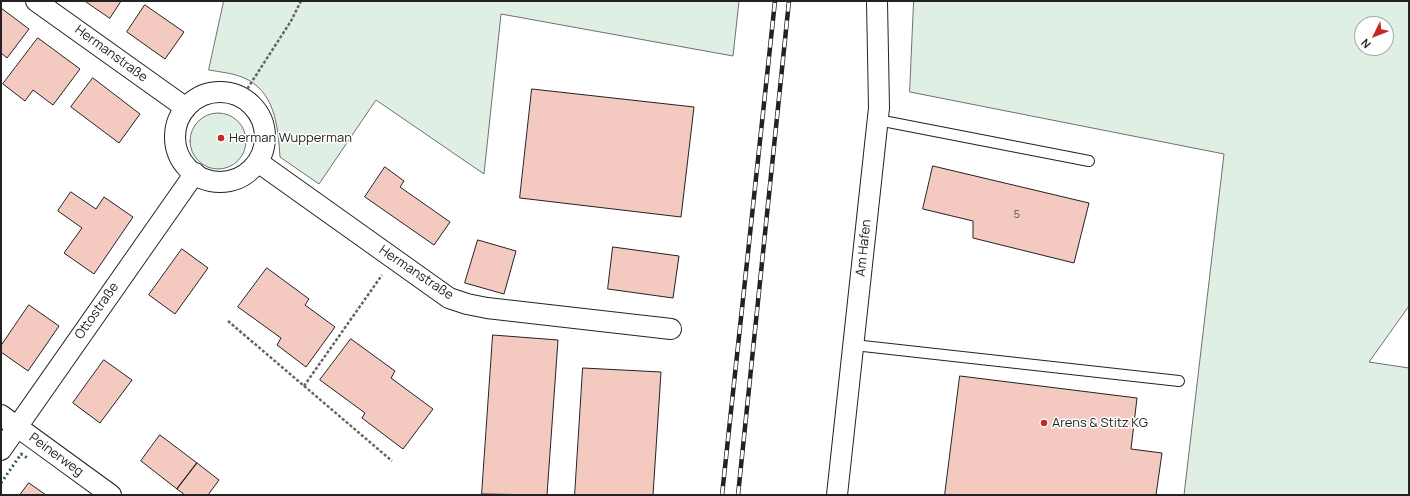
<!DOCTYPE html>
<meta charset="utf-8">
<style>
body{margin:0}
#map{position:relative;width:1410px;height:496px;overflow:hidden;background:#fff;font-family:Manrope,sans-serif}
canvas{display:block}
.frame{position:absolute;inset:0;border:2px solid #222;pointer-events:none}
.north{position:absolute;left:1354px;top:16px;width:40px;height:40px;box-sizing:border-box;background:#fff;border:1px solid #a7a7a7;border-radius:50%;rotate:227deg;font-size:11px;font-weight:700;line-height:16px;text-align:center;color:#222}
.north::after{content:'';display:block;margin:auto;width:14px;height:18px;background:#c62828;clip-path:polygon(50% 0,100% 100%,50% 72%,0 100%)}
</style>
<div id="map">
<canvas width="1410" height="496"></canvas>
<div class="frame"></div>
<div class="north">N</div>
</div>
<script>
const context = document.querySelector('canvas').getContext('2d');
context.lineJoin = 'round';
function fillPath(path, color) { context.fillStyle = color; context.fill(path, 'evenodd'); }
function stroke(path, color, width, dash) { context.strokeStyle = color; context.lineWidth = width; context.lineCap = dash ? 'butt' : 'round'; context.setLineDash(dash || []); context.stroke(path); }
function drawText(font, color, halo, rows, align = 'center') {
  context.font = font + ' Manrope,sans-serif'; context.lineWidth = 3; context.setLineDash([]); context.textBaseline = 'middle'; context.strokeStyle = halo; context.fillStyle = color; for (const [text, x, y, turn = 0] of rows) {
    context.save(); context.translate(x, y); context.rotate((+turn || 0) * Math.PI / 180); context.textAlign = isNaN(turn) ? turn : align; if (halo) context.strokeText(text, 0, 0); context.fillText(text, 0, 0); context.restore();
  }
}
const green = new Path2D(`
 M 224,1 L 739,1 L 733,56 L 501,14 L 484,174 L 376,100 L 319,184 L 280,157 C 278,126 275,90 242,77 C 232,73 220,72 209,70 Z
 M 914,1 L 1409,1 L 1409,306 L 1369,362 L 1409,368 L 1409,495 L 1184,495 L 1224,154 L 910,92 ZM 1362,24 L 1386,24 L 1386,48 L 1362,48 Z
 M190 141a28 28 0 1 1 56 0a28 28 0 1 1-56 0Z`);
fillPath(green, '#e0efe3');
stroke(green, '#6f6f6f', 1);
const building = new Path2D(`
 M 85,1 L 121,1 L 110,18 Z
 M 145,5 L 184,32 L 165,59 L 127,32 Z
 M 1,8 L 29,29 L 7,58 L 1,53 Z
 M 38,38 L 80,69 L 53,105 L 33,90 L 25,101 L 3,84 Z
 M 93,78 L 140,114 L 119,143 L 71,107 Z
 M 532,89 L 694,107 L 681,217 L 520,198 Z
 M 933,166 L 1089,203 L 1074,263 L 973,238 L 973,221 L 923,209 Z
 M 385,167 L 404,181 L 400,187 L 450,222 L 434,245 L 365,197 Z
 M 71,192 L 96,209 L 104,197 L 133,217 L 94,274 L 64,253 L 82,228 L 58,211 Z
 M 478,240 L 516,251 L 504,294 L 465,283 Z
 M 613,247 L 679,256 L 673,298 L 608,289 Z
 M 182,249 L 208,268 L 175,314 L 149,295 Z
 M 267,268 L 309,299 L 305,305 L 335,327 L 306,367 L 277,345 L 281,338 L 238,307 Z
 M 29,305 L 59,326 L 28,371 L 1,352 L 1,346 Z
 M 493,335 L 558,340 L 547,495 L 482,494 Z
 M 351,339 L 395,371 L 391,378 L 433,409 L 403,449 L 362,418 L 365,413 L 320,380 Z
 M 104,360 L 132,380 L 100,423 L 73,403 Z
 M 583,368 L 661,372 L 653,495 L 575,495 Z
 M 960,376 L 1137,398 L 1131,449 L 1162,453 L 1156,495 L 945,495 Z
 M 160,435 L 197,463 L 177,489 L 141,461 Z
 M 197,463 L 219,480 L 208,495 L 185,495 L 177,489 Z
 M 29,483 L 46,495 L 20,495 Z`);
fillPath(building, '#f3c9c0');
stroke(building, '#222', 1);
const lane = new Path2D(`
 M 878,120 L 1089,161
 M 854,345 L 1179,381`);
const street = new Path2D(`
 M 36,1 L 186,108
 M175 137a45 45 0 1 1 90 0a45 45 0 1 1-90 0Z
 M 258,162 L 449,298 L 467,304 L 487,308 L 671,329
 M 1,415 L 111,495
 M 1,450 L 195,173
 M 837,495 L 879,108 L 877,1`);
stroke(lane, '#222', 12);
stroke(street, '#222', 22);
stroke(new Path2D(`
 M 242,97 L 291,21 L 301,1
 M 228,321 L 392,461
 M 304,386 L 382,275`), '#646464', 2.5, [3, 2]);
stroke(lane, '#fff', 10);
stroke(street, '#fff', 20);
const rail = new Path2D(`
 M 722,495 L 775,1
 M 738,495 L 789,1`);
stroke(rail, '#222', 4.5);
stroke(rail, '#fff', 3, [9]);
stroke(new Path2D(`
 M 1,483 L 21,454 L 29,459`), '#2f5e38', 3, [2, 3]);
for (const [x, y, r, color] of [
 [221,138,4,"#c62828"],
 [1044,423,4,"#c62828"]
]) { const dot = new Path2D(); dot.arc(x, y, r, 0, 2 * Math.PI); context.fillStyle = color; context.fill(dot); stroke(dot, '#fff', 1.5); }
drawText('11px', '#564c4a', null, [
 ["5",1017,215]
]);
drawText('13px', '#222', '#fff', [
 ["Hermanstraße",111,54,36],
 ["Am Hafen",864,248,-84],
 ["Hermanstraße",416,273,34],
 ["Ottostraße",97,311,-55],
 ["Peinerweg",56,455,36]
]);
drawText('13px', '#222', '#fff', [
 ["Herman Wupperman",229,138],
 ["Arens & Stitz KG",1052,423]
], 'left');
</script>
